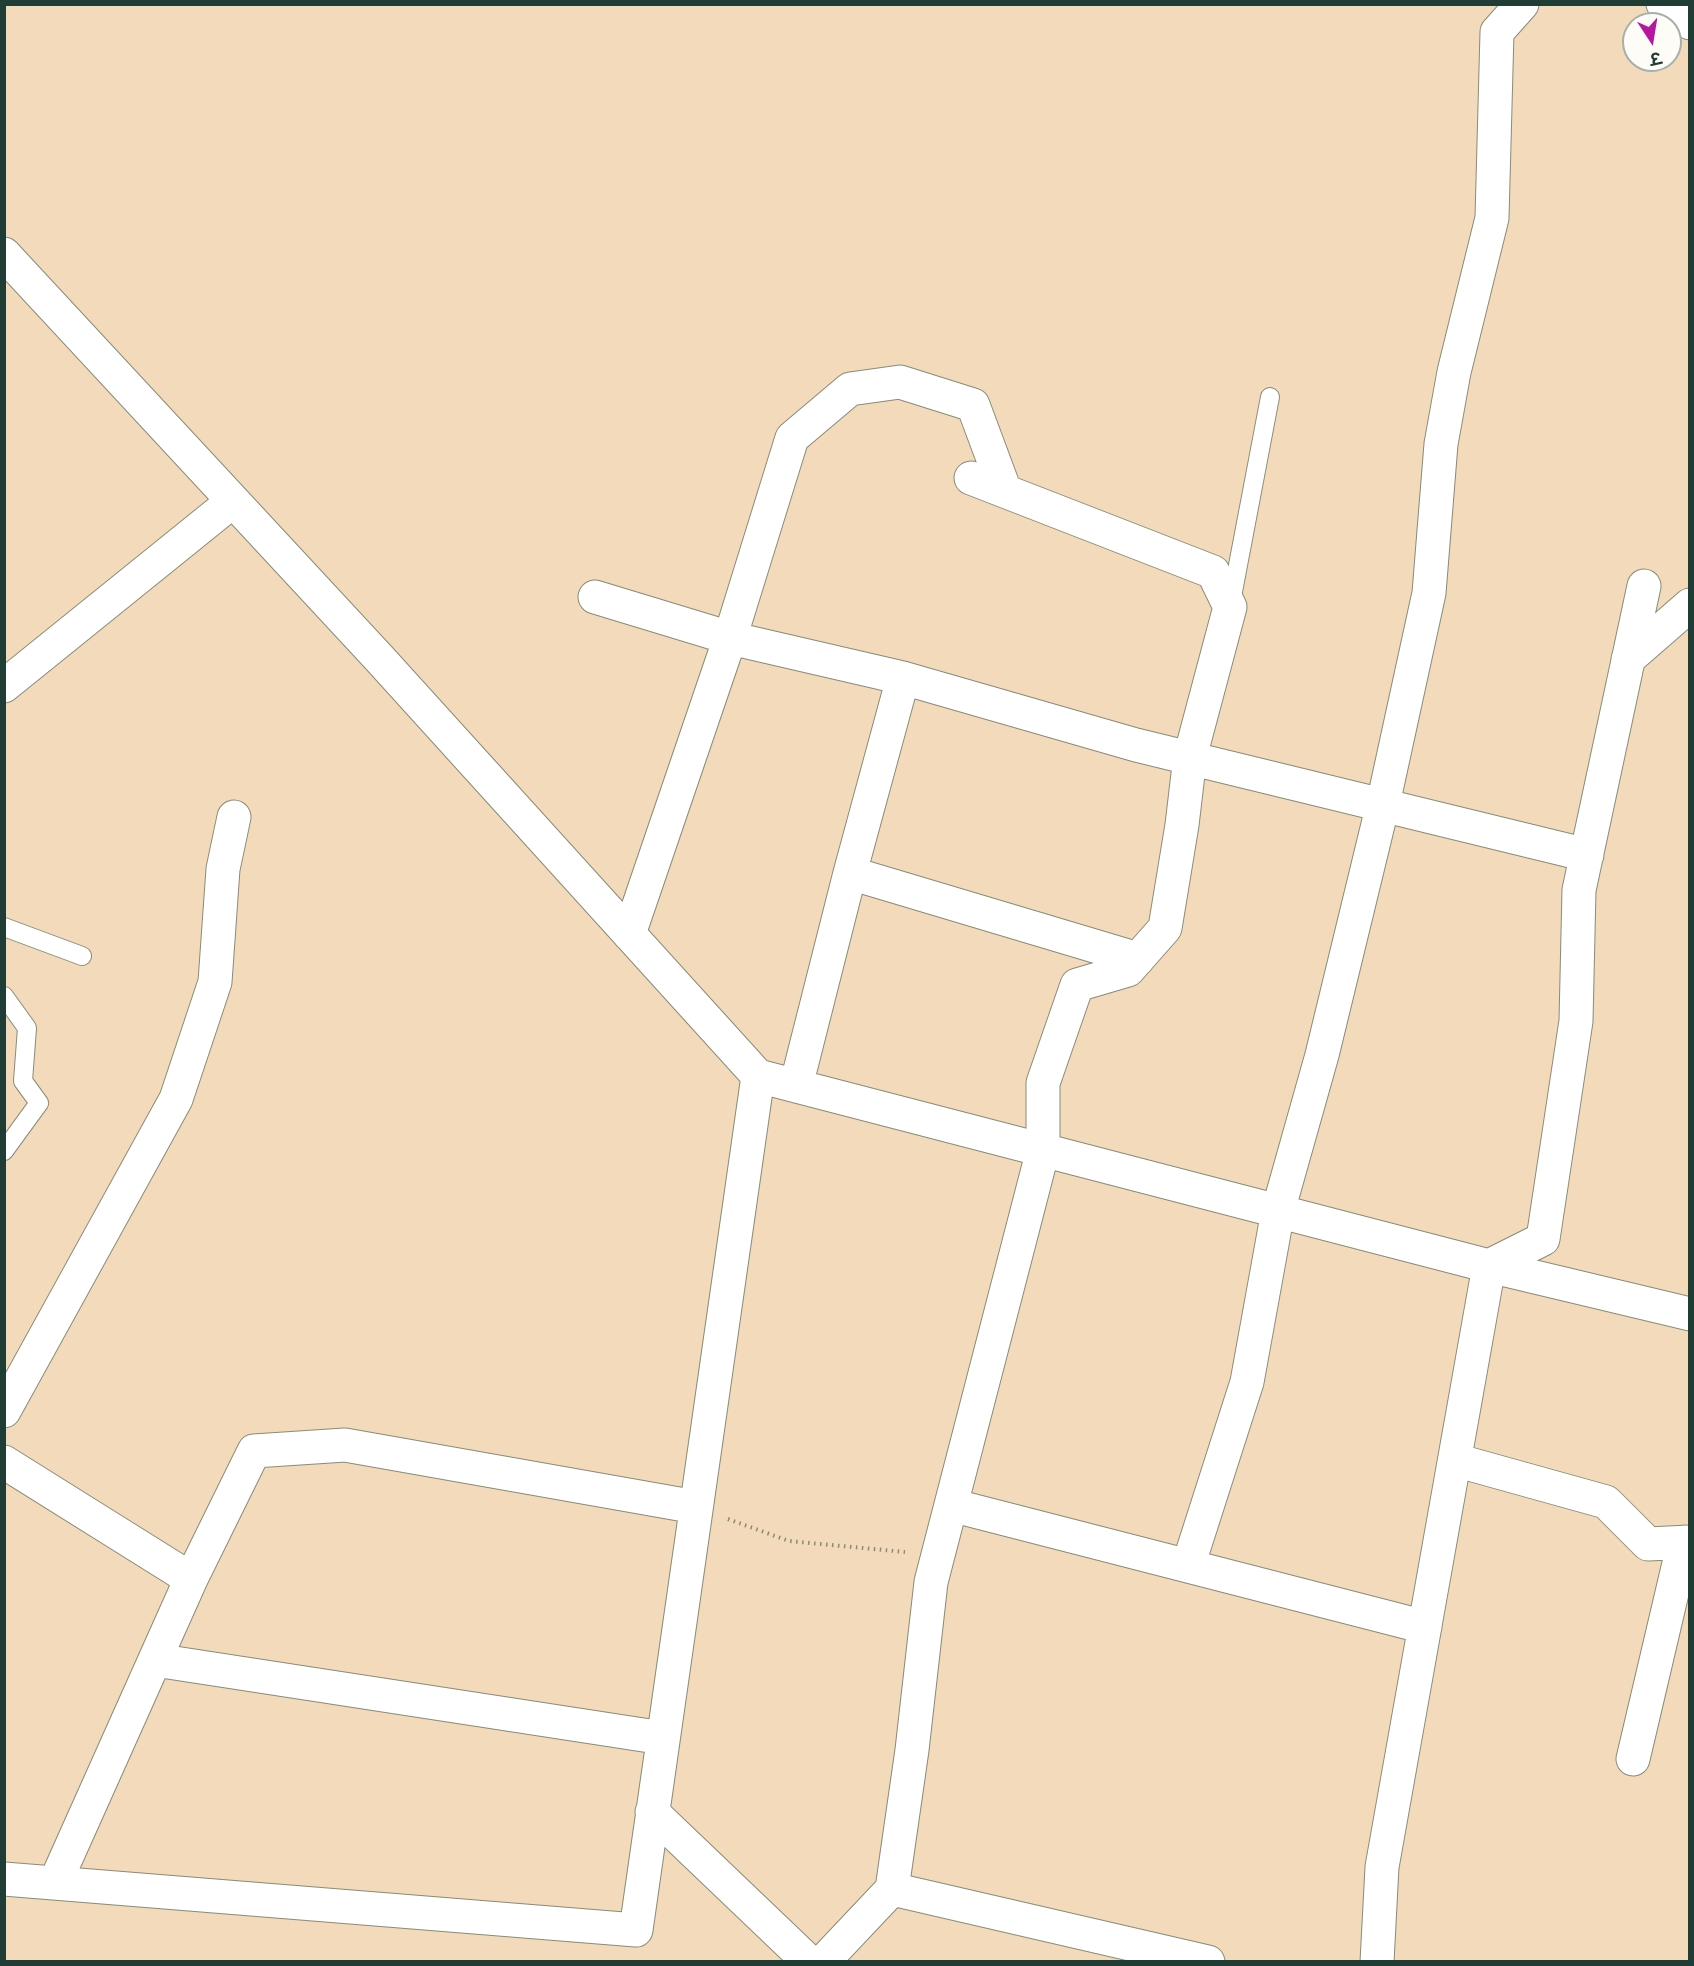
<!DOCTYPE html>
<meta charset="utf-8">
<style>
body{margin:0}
#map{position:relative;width:1694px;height:1966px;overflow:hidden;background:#f2daba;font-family:Pangolin,"Playpen Sans Deva",sans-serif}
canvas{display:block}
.frame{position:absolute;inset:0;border:6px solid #1f3d34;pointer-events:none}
.north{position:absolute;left:1622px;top:12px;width:60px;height:60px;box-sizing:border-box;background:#fdfcf7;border:2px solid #a4b0a9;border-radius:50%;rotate:168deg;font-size:16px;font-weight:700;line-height:24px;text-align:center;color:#1f3d34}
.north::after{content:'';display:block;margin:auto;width:21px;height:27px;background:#b5179e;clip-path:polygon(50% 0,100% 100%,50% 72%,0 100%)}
</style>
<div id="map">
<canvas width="1694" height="1966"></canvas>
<div class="frame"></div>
<div class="north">उ</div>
</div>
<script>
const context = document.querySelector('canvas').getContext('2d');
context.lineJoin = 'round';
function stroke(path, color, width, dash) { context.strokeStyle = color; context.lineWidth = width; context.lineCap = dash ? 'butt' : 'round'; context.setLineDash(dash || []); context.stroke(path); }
const lane = new Path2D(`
 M 1231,602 L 1270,397
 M 4,927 L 82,956
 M 4,996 L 27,1028 L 23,1081 L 39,1103 L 4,1151`);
const street = new Path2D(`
 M 1663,4 L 1690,23
 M 4,254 L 379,658 L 758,1076 L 636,1930 L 4,1879
 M 595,597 L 730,638 L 903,678 L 1136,745 L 1587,855
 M 1628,659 L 1690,605
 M 4,686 L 233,501
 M 850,873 L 1138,959
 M 629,934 L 730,638 L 792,438 L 850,389 L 900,382 L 973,405 L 1005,491
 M 758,1076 L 1489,1266 L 1382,1867 L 1377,1962
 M 796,1086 L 850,873 L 903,678
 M 1489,1266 L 1543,1239 L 1576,1021 L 1579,890 L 1644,586
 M 1489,1266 L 1690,1314
 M 4,1411 L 176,1099 L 215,982 L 223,869 L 234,817
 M 1455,1460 L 1606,1502 L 1648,1544 L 1690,1542
 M 4,1462 L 191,1579
 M 951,1505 L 1425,1627
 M 1188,1566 L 1247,1382 L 1278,1211 L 1322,1055 L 1383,804 L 1429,593 L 1441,444 L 1454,372 L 1492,218 L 1497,32 L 1522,4
 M 155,1660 L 663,1738
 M 1633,1759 L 1684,1542
 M 652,1812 L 809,1962
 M 55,1883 L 191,1579 L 254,1451 L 345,1445 L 696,1507
 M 892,1889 L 1208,1962
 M 823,1962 L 892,1889 L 912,1750 L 931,1582 L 1043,1150 L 1043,1083 L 1077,985 L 1128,970 L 1165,928 L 1182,825 L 1190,757 L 1230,607 L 1213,572 L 971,478`);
stroke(lane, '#888c77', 20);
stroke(street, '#888c77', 35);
stroke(new Path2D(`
 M 728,1519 L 789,1541 L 905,1552`), '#888c77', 4, [1.5, 4.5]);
stroke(lane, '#fff', 18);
stroke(street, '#fff', 33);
</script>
